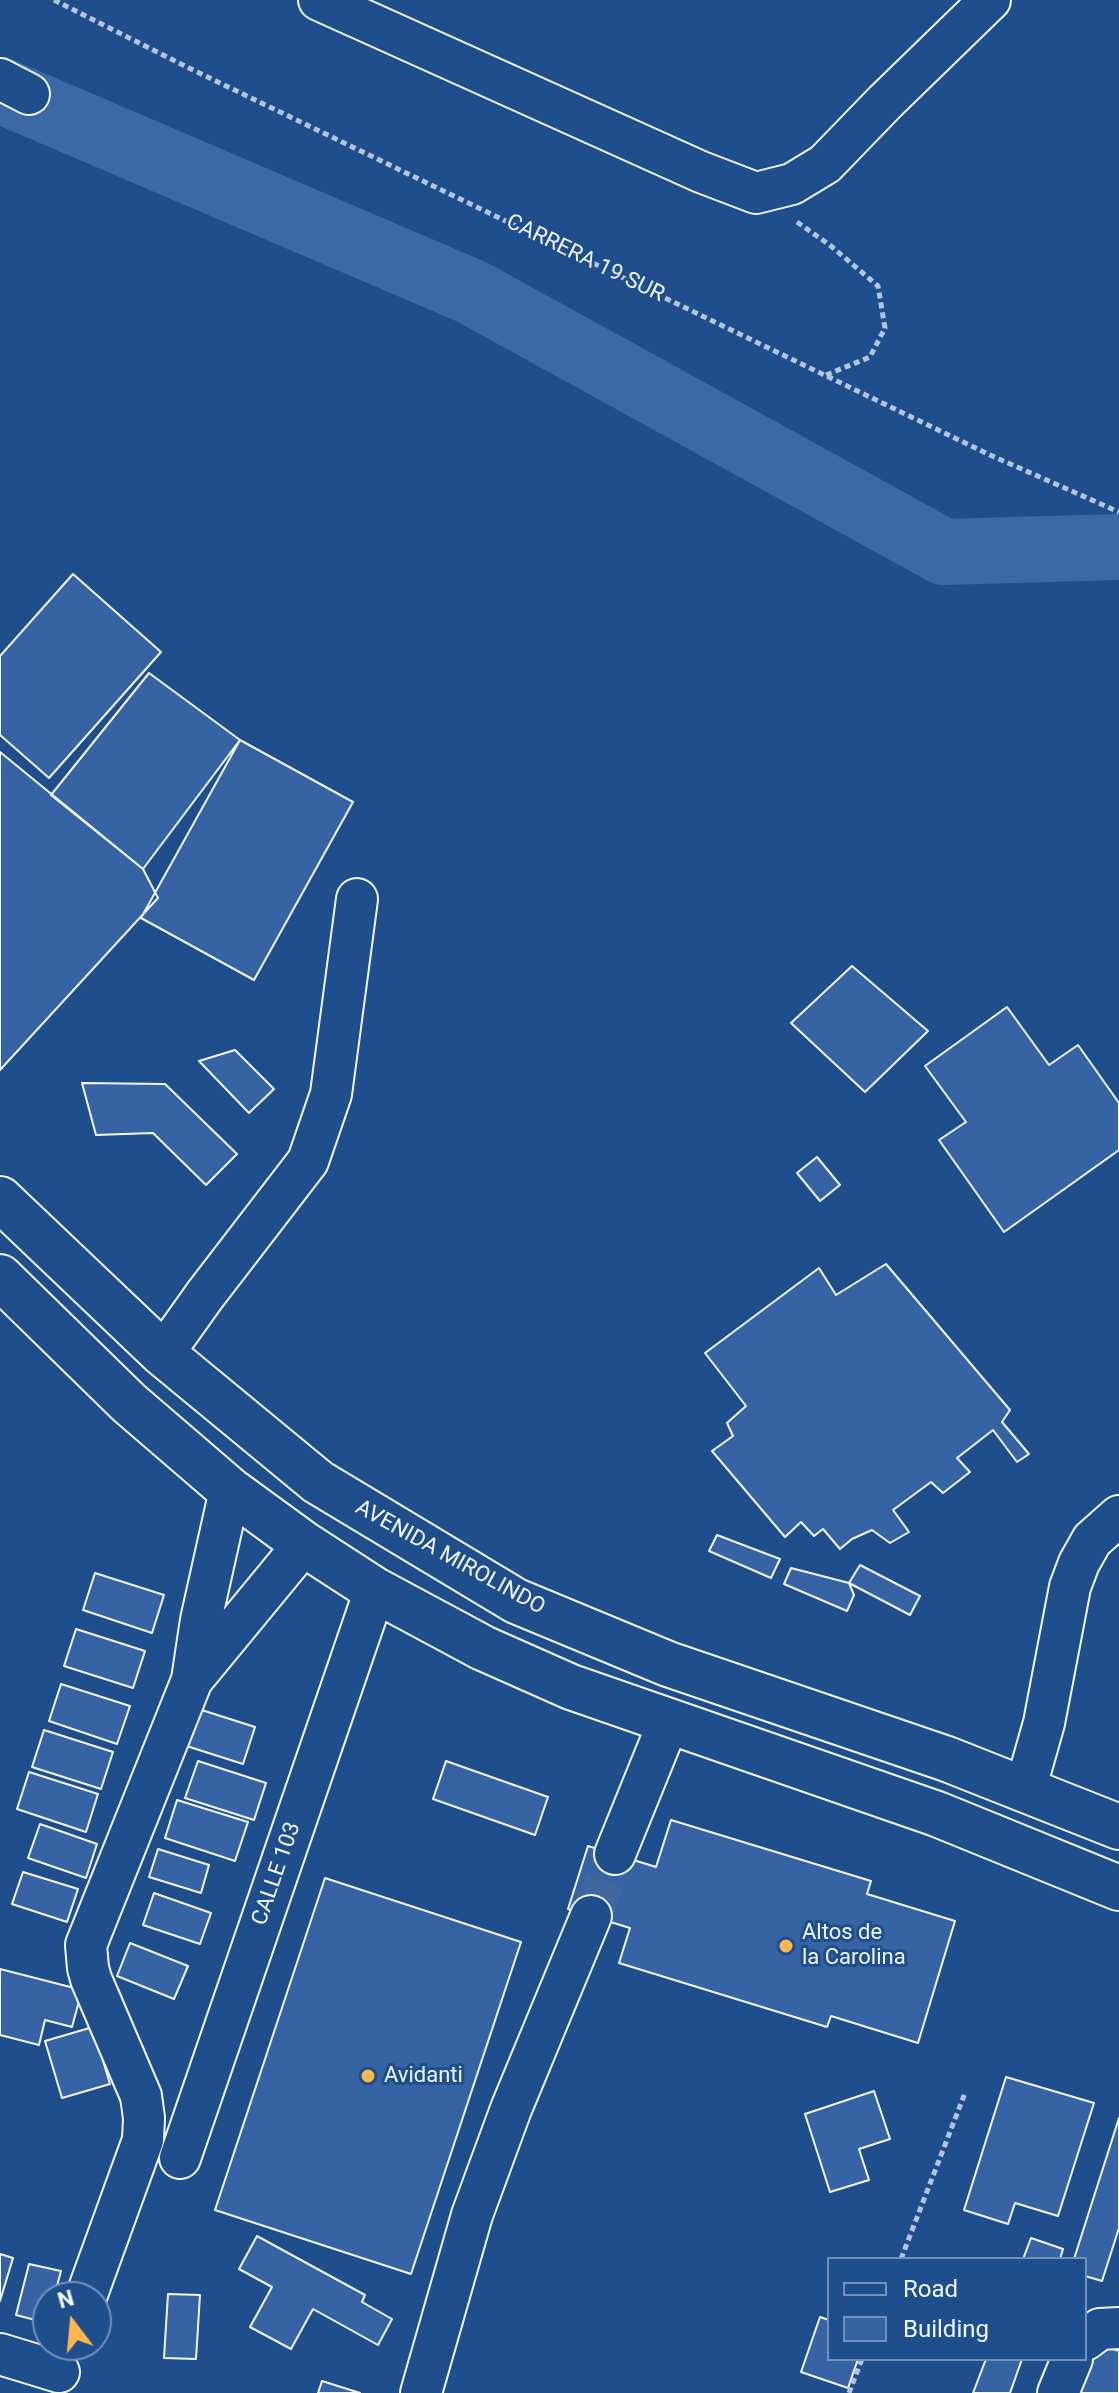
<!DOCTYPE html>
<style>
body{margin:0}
#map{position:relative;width:1119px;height:2393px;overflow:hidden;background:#1f4e8c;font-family:Roboto,sans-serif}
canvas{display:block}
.legend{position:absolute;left:827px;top:2257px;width:260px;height:104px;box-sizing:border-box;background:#1f4e8c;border:2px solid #7391ba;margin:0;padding:10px 14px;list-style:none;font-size:24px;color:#f2f6ff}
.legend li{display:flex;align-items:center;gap:16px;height:40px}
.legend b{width:40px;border:2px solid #7391ba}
.north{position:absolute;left:32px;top:2281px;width:80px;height:80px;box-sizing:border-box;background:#1f4e8c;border:2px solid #7391ba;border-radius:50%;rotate:344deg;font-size:22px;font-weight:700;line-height:32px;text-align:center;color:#f2f6ff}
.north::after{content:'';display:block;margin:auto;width:28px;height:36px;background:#ffb74d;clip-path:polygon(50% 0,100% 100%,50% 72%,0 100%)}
</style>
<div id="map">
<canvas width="1119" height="2393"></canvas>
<ul class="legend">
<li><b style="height:10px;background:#1f4e8c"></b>Road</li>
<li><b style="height:22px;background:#3563a3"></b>Building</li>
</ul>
<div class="north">N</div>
</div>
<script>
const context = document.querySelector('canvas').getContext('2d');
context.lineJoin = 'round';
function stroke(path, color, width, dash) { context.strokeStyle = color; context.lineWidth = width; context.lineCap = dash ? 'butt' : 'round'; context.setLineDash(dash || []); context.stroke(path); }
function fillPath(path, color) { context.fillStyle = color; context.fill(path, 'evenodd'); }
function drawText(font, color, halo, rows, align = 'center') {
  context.font = font + ' Roboto,sans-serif'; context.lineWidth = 6; context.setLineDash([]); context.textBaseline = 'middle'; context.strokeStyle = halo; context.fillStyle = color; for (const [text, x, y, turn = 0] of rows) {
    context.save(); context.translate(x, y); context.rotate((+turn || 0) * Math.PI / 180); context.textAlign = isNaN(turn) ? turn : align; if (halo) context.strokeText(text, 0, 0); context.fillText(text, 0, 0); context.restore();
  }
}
stroke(new Path2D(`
 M 0,90 L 472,292 L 944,552 L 1119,547`), '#3b69a3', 66);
const building = new Path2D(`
 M 73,574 L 161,652 L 49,778 L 0,735 L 0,656 Z
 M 149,673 L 240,740 L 143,869 L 51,795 Z
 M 240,740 L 353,802 L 254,980 L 141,918 Z
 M 0,752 L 143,869 L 158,898 L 0,1070 Z
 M 852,966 L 928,1031 L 865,1092 L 791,1023 Z
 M 1007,1007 L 1049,1065 L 1078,1045 L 1119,1103 L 1119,1150 L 1004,1232 L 939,1140 L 966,1122 L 925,1066 Z
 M 235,1050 L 274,1089 L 249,1113 L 199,1061 Z
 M 82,1083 L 165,1084 L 237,1154 L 206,1185 L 153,1133 L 96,1135 Z
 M 817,1157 L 840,1185 L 820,1201 L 797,1173 Z
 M 886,1264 L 1010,1410 L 1002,1422 L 1029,1454 L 1017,1462 L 993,1430 L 957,1458 L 970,1472 L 943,1493 L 931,1482 L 893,1510 L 909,1532 L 890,1543 L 872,1530 L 852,1539 L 840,1549 L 823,1529 L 814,1536 L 801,1522 L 785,1537 L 712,1451 L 733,1436 L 727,1423 L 746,1406 L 705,1353 L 819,1268 L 836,1295 Z
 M 717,1535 L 780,1559 L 771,1578 L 709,1551 Z
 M 860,1565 L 920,1596 L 910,1615 L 849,1583 Z
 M 791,1568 L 849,1583 L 854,1595 L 847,1611 L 784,1584 Z
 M 95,1573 L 164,1595 L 152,1633 L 83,1610 Z
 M 76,1629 L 145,1651 L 133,1688 L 64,1666 Z
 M 61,1684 L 130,1706 L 117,1744 L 49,1721 Z
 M 186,1705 L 255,1727 L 243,1764 L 174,1742 Z
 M 44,1730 L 113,1752 L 101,1789 L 32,1767 Z
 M 198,1761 L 266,1783 L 254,1820 L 185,1798 Z
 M 446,1761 L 548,1797 L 535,1835 L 433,1799 Z
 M 29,1772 L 98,1794 L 86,1832 L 17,1809 Z
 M 177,1800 L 248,1822 L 235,1861 L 165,1838 Z
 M 671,1820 L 871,1881 L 867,1894 L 955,1921 L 918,2043 L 831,2016 L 827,2027 L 619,1963 L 630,1928 L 568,1909 L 588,1846 L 656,1867 Z
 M 40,1824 L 97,1844 L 86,1878 L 28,1858 Z
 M 158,1849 L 209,1865 L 201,1893 L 149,1877 Z
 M 23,1872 L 78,1889 L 67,1922 L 12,1904 Z
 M 325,1878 L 521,1942 L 411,2274 L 215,2210 Z
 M 154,1893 L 211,1913 L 200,1944 L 143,1925 Z
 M 130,1943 L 188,1966 L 174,1999 L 117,1976 Z
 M 0,1969 L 82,1990 L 72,2027 L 45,2020 L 39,2045 L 0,2035 Z
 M 93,2027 L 110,2084 L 62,2098 L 45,2041 Z
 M 1006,2077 L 1094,2103 L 1058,2216 L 1015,2203 L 1008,2224 L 964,2210 Z
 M 874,2091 L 890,2139 L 859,2149 L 869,2180 L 830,2192 L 805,2114 Z
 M 1119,2118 L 1119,2228 L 1102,2281 L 1085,2276 L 1085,2259 L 1074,2259 Z
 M 257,2236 L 365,2295 L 362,2302 L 392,2319 L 378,2345 L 313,2309 L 291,2349 L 250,2327 L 272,2287 L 239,2269 Z
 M 1031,2238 L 1063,2249 L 1060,2259 L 1023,2259 Z
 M 0,2254 L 13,2258 L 0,2301 Z
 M 29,2264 L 61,2271 L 54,2297 L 48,2297 L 47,2323 L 16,2315 Z
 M 168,2294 L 200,2295 L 196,2359 L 164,2358 Z
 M 820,2317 L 829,2320 L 829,2359 L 858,2359 L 848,2388 L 801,2372 Z
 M 1094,2342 L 1119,2351 L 1119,2393 L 1074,2393 Z
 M 986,2359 L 1022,2359 L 1010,2393 L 973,2393 Z
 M 322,2381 L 360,2393 L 318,2393 Z`);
fillPath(building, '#3563a3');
stroke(building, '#f2f6ff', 2);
stroke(new Path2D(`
 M 591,1916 L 615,1854`), '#3f679d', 40, [40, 20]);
const minor = new Path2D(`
 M 319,0 L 701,172 L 756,193 L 792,184 L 825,164 L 885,102 L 990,0
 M 0,79 L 29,94
 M 163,1354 L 205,1295 L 308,1161 L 331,1094 L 357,899
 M 192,1680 L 304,1544
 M 1025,1790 L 1044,1723 L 1070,1587 L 1079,1563 L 1092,1540 L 1119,1516
 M 615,1854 L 669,1721
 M 180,2158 L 375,1590
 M 86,2297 L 143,2140 L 144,2118 L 141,2096 L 91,1979 L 88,1968 L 86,1945 L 192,1680 L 201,1620 L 230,1490
 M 1085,2340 L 1100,2329 L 1119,2328
 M 0,2354 L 59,2372
 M 421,2393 L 472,2215 L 511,2109 L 591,1916
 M 1058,2393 L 1072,2359`);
const major = new Path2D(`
 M 0,1199 L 163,1354 L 318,1482 L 516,1601 L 668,1664 L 947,1759 L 1119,1827
 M 0,1277 L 129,1403 L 230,1490 L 304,1544 L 375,1590 L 483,1648 L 571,1687 L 937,1814 L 1119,1888`);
stroke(minor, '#f2f6ff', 44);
stroke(major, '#f2f6ff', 48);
stroke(new Path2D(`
 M 54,0 L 189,68 L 990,455 L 1119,512
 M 797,222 L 831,246 L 878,286 L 885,328 L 870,357 L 826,375
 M 901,2259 L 965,2093
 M 849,2393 L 862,2359`), '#b3c4dc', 5, [6, 4]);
stroke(minor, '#1f4e8c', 40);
stroke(major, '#1f4e8c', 44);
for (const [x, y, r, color] of [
 [786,1946,8,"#ffb74d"],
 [368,2076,8,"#ffb74d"]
]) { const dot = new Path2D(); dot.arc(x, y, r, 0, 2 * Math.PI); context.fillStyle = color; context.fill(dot); stroke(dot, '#1f4e8c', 3); }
drawText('22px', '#f2f6ff', '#1f4e8c', [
 ["CARRERA 19 SUR",585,259,26],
 ["AVENIDA MIROLINDO",450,1558,29],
 ["CALLE 103",277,1874,-71]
]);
drawText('22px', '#f2f6ff', '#1f4e8c', [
 ["Altos de",802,1933],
 ["la Carolina",802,1958],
 ["Avidanti",384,2076]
], 'left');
</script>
